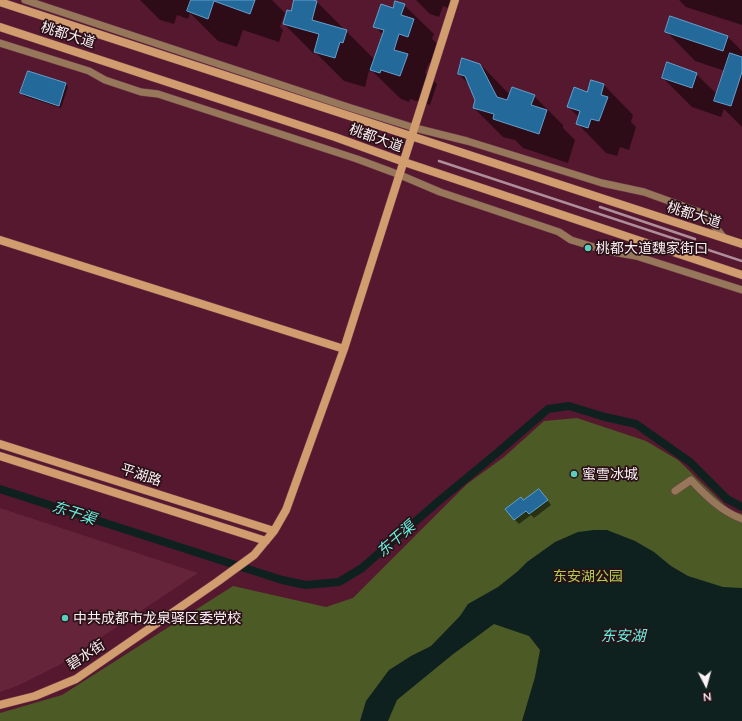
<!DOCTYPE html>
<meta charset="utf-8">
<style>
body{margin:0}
#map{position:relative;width:742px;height:721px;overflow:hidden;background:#55182e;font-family:Lato,sans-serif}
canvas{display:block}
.north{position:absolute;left:686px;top:665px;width:40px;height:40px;-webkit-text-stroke:3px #2b1018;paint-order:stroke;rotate:174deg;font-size:11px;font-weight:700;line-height:16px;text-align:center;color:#f9f1f3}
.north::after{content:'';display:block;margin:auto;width:14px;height:18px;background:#f9f1f3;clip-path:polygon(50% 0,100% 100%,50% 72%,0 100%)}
</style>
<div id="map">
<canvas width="742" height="721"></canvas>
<div class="north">N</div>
</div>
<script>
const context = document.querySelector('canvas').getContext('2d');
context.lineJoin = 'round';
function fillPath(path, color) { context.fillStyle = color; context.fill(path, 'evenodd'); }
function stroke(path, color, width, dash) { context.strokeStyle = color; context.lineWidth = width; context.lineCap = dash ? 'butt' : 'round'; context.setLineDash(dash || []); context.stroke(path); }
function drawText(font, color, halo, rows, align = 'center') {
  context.font = font + ' Lato,"Noto Sans SC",sans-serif'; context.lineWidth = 3.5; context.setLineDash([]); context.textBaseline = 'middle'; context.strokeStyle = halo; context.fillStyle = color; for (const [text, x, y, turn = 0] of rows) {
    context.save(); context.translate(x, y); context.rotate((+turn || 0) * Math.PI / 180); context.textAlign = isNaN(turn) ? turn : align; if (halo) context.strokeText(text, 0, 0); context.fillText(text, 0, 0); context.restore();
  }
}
fillPath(new Path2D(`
 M 0,508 L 198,573 L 61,664 L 17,686 L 0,692 Z`), '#66243b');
fillPath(new Path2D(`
 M 577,418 L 646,441 L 678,460 L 731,511 L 742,514 L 742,721 L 0,721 L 0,713 L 62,695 L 233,586 L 326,607 L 353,598 L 467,484 L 504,457 L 544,421 Z`), '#4c5b26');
fillPath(new Path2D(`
 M 594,530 L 607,530 L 635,541 L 654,552 L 671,566 L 688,576 L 723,587 L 742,588 L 742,721 L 522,721 L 535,677 L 540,650 L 529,636 L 494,624 L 452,655 L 397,700 L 388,721 L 360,721 L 366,701 L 389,670 L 411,656 L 431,646 L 460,616 L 468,604 L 498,587 L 518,571 L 527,562 L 555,542 L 578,532 Z`), '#0e211e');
fillPath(new Path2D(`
 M 140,0 L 272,0 L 285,13 L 280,27 L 283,30 L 279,42 L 243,30 L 237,47 L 218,41 L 190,13 L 188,19 L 177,15 L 174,24 L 160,20 Z
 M 295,0 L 309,0 L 317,2 L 375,60 L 383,35 L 375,26 L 393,9 L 404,5 L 434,34 L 432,39 L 443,49 L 437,66 L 429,63 L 425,73 L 437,84 L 430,105 L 410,99 L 409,102 L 401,99 L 373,72 L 369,71 L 365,87 L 344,81 L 317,54 L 313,53 L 284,24 L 292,12 Z
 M 416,0 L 459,0 L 455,11 L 443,6 L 439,17 L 430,14 Z
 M 679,0 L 742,0 L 742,25 L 686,7 Z
 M 671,18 L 728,37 L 742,51 L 742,127 L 724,109 L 721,117 L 692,107 L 663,78 L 696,74 L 718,95 L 725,71 L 695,61 L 666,31 Z
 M 480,64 L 510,95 L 534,96 L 563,125 L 563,128 L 575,140 L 568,163 L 523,148 L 515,140 L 503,137 L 474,108 L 476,100 L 470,86 L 459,74 Z
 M 28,72 L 66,84 L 68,87 L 61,108 L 24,96 L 21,93 Z
 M 592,81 L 604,85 L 633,115 L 631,122 L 636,127 L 629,150 L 620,147 L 617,156 L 606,153 L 577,123 L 579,117 L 568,107 L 588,93 Z
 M 543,494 L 551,505 L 534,518 L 531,515 L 519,524 L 515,520 L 524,501 Z`), '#0007');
stroke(new Path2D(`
 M 0,489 L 282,580 L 306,585 L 339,582 L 362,568 L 440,500 L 497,453 L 548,409 L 569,406 L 605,417 L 636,424 L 690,462 L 727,499 L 742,507`), '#0e211e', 8);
const building = new Path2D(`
 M 191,0 L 255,0 L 250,14 L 214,1 L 208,19 L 187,11 Z
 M 294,0 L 313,0 L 317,1 L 312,20 L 347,30 L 343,43 L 340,42 L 335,58 L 314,52 L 319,34 L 283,24 L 287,10 L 291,11 Z
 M 395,1 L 405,4 L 401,15 L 414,19 L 408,37 L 399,34 L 394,50 L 408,54 L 400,76 L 381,70 L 380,73 L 370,70 L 384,30 L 373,27 L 381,4 L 393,8 Z
 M 670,16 L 728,36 L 723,51 L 665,32 Z
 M 730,53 L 742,57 L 742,72 L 731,106 L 714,101 Z
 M 462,58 L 480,64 L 497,97 L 507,100 L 512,87 L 535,95 L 531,105 L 547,110 L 539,134 L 493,119 L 494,114 L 473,108 L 475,100 L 465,76 L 458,74 Z
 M 667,62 L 697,73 L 692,88 L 662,78 Z
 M 28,71 L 66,83 L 59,106 L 20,93 Z
 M 591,80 L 604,84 L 601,95 L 608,97 L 599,121 L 591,119 L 588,128 L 576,124 L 580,111 L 567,107 L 574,87 L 587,92 Z
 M 539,489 L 548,500 L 529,514 L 526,511 L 514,520 L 505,509 L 521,497 L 523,500 Z`);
fillPath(building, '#236a9a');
stroke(building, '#639fcd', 1);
const street = new Path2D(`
 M 25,0 L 348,107 L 415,128 L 467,141 L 602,183 L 644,192 L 705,214 L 724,238
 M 0,43 L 89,71 L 105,80 L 141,92 L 158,94 L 357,159 L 400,175 L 440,192 L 559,232 L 571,240 L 607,251 L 636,256 L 742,290
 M 675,491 L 691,480 C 706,496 721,511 742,519`);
const secondary = new Path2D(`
 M 0,2 L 742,244
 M 0,27 L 335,137 L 404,162 L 742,275
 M 0,240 L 344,349
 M 0,444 L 274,531
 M 0,456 L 266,541
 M 0,705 L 35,696 L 76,679 L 217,582 L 254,555 L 274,531 L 286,510 L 344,349 L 455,0`);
stroke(street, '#6f3b4e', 8);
stroke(secondary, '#6f3b4e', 9);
stroke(street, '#97775a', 7);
stroke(secondary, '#d19d6e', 8);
stroke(new Path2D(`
 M 439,161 L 742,261
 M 600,207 L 695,239`), '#ae8e99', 2.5);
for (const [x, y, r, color] of [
 [588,248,4,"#5acebd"],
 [574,474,4,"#5acebd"],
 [65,618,4,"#5acebd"]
]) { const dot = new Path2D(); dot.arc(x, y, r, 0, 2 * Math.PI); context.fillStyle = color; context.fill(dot); stroke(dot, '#2b1018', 1.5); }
drawText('14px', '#f9f1f3', '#2b1018', [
 ["桃都大道",68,35,18],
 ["桃都大道",376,138,20],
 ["桃都大道",694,215,18],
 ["平湖路",141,475,18],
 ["碧水街",86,655,-33]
]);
drawText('14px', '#f9f1f3', '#2b1018', [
 ["桃都大道魏家街口",596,248],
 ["蜜雪冰城",582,474],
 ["中共成都市龙泉驿区委党校",73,618]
], 'left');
drawText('14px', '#acce4e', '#2b1018', [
 ["东安湖公园",588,576]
]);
drawText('italic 15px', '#63f3df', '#2b1018', [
 ["东干渠",74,513,18],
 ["东干渠",396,539,-41],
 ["东安湖",623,636]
]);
</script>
